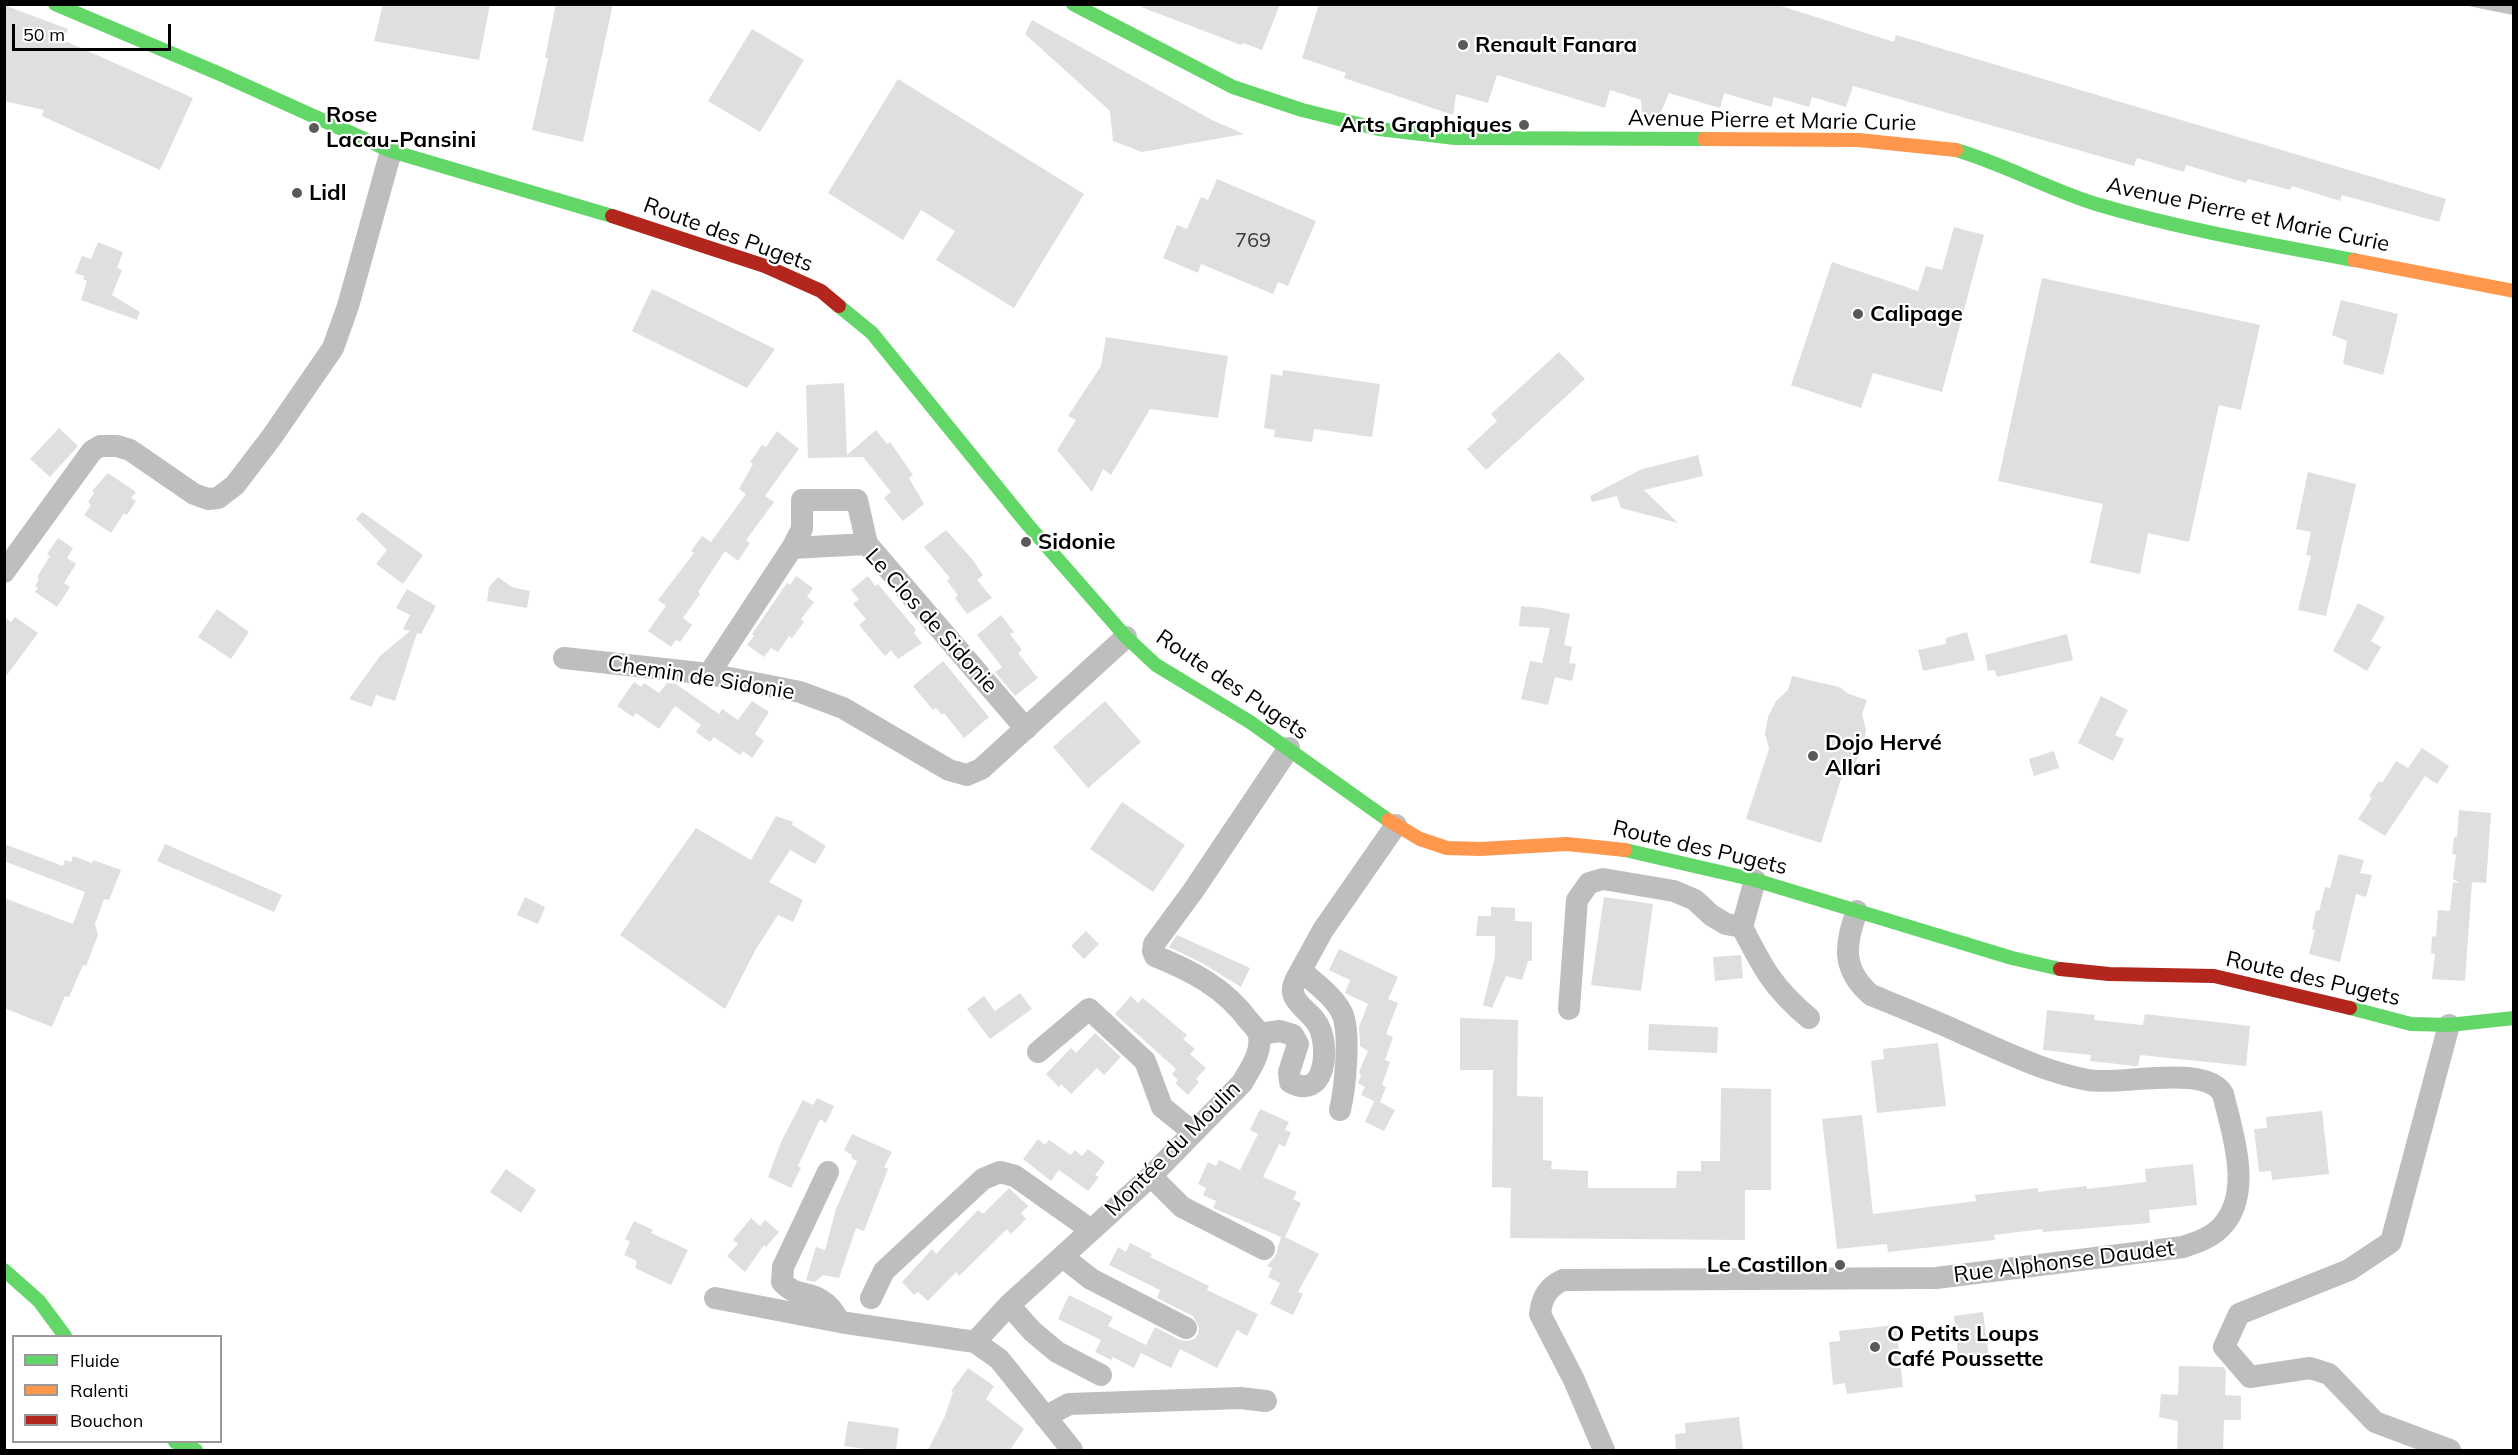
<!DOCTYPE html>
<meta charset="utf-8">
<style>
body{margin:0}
#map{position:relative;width:2518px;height:1455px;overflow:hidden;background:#fff;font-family:Mulish,sans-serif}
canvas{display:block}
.frame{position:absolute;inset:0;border:6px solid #000;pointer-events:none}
.legend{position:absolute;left:12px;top:1335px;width:210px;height:108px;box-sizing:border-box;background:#fff;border:2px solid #999;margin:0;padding:8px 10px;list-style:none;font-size:18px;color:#000}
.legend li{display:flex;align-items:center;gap:12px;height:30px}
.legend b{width:30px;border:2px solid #999}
.scale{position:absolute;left:12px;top:24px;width:159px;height:27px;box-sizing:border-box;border:3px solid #000;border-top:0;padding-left:8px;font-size:18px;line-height:21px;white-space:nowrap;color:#000;-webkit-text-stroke:4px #fff;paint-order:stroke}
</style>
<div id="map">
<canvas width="2518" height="1455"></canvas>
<div class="frame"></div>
<ul class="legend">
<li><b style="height:8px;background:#63d668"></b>Fluide</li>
<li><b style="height:8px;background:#ff974d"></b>Ralenti</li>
<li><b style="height:8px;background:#b3261e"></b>Bouchon</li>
</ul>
<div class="scale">50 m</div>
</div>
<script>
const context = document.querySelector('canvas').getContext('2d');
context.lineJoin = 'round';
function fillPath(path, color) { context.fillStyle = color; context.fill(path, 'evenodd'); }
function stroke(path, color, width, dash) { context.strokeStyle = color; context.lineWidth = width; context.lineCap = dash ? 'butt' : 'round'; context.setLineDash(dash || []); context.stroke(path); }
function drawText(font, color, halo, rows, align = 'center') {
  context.font = font + ' Mulish,sans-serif'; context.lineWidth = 4.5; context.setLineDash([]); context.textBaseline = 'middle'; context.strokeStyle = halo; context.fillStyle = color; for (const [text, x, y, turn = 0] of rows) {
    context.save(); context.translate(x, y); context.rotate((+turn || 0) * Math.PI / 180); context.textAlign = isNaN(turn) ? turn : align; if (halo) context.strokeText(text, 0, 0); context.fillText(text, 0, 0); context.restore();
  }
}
fillPath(new Path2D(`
 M 2463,5 L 2513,5 L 2513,15 Z`), '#bfbfbf');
fillPath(new Path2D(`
 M 383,4 L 490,4 L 479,60 L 374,41 Z
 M 556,4 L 613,4 L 583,142 L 532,130 L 548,58 L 545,58 Z
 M 1142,4 L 1280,4 L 1262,50 L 1243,43 L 1241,45 L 1141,7 Z
 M 1319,4 L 1775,4 L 1894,42 L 1896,35 L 2446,199 L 2439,222 L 2342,195 L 2340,201 L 2292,186 L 2290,190 L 2248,179 L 2246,183 L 2186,165 L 2184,172 L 2137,158 L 2134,166 L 1853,86 L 1846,107 L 1812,97 L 1809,107 L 1774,97 L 1771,107 L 1724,93 L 1720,108 L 1669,93 L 1658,119 L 1642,115 L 1641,100 L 1610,90 L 1605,108 L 1497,75 L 1488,103 L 1456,94 L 1453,115 L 1344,78 L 1346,73 L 1302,58 Z
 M 4,5 L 68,29 L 63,40 L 193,98 L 160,170 L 42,116 L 44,110 L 4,101 Z
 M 1032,20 L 1212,120 L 1244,134 L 1142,152 L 1113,141 L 1110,111 L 1025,34 Z
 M 752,29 L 804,60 L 760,132 L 708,101 Z
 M 898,79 L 1084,194 L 1014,308 L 936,260 L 955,231 L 921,210 L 903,240 L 828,193 Z
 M 1217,179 L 1316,221 L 1288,286 L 1278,282 L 1273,294 L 1201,264 L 1198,273 L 1163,258 L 1177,225 L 1187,229 L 1201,197 L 1208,200 Z
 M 1954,227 L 1984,235 L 1942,392 L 1873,373 L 1861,408 L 1791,385 L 1832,262 L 1918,291 L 1926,266 L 1942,270 Z
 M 98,242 L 123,252 L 117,268 L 122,270 L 112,295 L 140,312 L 137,320 L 81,300 L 87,281 L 83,279 L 84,276 L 75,273 L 82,256 L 91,259 Z
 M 2042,278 L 2260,325 L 2241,410 L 2219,405 L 2189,542 L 2148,533 L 2140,574 L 2090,563 L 2103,504 L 1998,481 Z
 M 652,289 L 667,296 L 775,349 L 747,388 L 632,331 Z
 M 2341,300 L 2398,314 L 2383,375 L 2343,364 L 2347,341 L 2332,335 Z
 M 1106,337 L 1228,356 L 1218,418 L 1150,409 L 1111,475 L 1103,469 L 1092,492 L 1057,450 L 1076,420 L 1068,416 L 1101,366 Z
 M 1559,352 L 1585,379 L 1486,470 L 1467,449 L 1497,421 L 1491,414 Z
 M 1283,370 L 1380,384 L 1372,437 L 1314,429 L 1312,442 L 1274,437 L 1275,430 L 1264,428 L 1271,374 L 1282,376 Z
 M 844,383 L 847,455 L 876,430 L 887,444 L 890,442 L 913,475 L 909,478 L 924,504 L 903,521 L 884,498 L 891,492 L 863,457 L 808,458 L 806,385 Z
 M 59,428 L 78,446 L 50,477 L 30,459 Z
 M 777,431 L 799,449 L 765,496 L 774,502 L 746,540 L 750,543 L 738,561 L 725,551 L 698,592 L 700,594 L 683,618 L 692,625 L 680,642 L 676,640 L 671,647 L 648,631 L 666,606 L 658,600 L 694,553 L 691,551 L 702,536 L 711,542 L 746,494 L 739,489 L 753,464 L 750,462 L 762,445 L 766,447 Z
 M 1698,455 L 1703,476 L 1644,490 L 1678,523 L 1621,508 L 1617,496 L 1592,502 L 1590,496 L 1642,469 Z
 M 2308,472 L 2356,484 L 2326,616 L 2298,610 L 2311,556 L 2306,555 L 2311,532 L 2296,529 Z
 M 108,473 L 136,492 L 131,498 L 136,501 L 127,515 L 124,513 L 111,533 L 84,515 L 91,505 L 88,502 L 94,493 L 92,491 Z
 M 362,512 L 423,555 L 403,584 L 376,564 L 387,550 L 356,519 Z
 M 946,530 L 972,559 L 983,575 L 977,580 L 992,598 L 967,614 L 955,598 L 958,595 L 947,581 L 950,578 L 924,547 Z
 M 58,538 L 73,548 L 67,558 L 76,564 L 64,583 L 70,587 L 57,607 L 35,592 L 38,588 L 35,586 L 39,579 L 37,577 L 50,556 L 47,554 Z
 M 796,576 L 813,588 L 807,597 L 814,602 L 801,619 L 804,622 L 792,638 L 789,636 L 778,652 L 771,648 L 764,657 L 747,645 L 754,636 L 752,634 L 787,583 L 790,585 Z
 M 868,576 L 875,586 L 878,584 L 916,630 L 914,633 L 922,643 L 898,659 L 891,650 L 885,656 L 859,625 L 866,619 L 853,604 L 859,599 L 851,590 Z
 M 498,577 L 512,587 L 530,591 L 527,608 L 487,601 L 489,587 Z
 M 407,589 L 436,606 L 421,634 L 417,633 L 395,701 L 376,695 L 372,707 L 349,699 L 380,656 L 410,631 L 403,629 L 410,615 L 396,608 Z
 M 2358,603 L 2385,617 L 2371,641 L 2381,647 L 2367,671 L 2333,651 Z
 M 1521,606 L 1543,608 L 1570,614 L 1564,645 L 1572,647 L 1569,663 L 1576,664 L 1572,681 L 1555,677 L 1548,705 L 1521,699 L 1530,661 L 1542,663 L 1550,628 L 1519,626 Z
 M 217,609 L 249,632 L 231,659 L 198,637 Z
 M 1001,615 L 1014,632 L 1010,634 L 1022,650 L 1018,653 L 1038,678 L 1015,696 L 995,672 L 1002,667 L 977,635 Z
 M 4,617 L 11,622 L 15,617 L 38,633 L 4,679 Z
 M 1967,632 L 1975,660 L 1923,671 L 1918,650 L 1946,644 L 1946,638 Z
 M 2067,634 L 2073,660 L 1997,677 L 1995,670 L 1988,671 L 1985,655 Z
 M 943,661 L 989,717 L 964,738 L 944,713 L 942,715 L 936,708 L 933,710 L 913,686 Z
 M 1792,676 L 1839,687 L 1849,694 L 1867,700 L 1862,714 L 1866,730 L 1863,747 L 1855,763 L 1843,773 L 1821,843 L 1746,819 L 1769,749 L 1765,734 L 1768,717 L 1776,701 L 1788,690 Z
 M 634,682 L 641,687 L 644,683 L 659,693 L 667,683 L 676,684 L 719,714 L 722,709 L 738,720 L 752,701 L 769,712 L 755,734 L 764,741 L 752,758 L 743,751 L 740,755 L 714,737 L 710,742 L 696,732 L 701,725 L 675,706 L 659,729 L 636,713 L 633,717 L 617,706 Z
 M 2101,696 L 2128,710 L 2115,735 L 2124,739 L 2113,761 L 2078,743 Z
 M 1105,701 L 1141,742 L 1088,788 L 1053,747 Z
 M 2422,748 L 2449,766 L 2437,784 L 2425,776 L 2385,836 L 2358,819 L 2372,798 L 2369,796 L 2379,781 L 2382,783 L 2396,761 L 2408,768 Z
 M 2054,751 L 2059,768 L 2034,776 L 2029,759 Z
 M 1122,802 L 1185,845 L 1153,892 L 1090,849 Z
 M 2459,810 L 2491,813 L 2486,883 L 2472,882 L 2465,981 L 2432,979 L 2435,954 L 2431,953 L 2432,936 L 2436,937 L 2438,910 L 2450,911 L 2453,882 L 2460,883 L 2453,879 L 2456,855 L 2452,854 L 2454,837 L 2457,837 Z
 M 776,816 L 793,822 L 792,825 L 826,846 L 815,864 L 790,850 L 769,882 L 803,900 L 793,922 L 778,915 L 756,949 L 725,1009 L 620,935 L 696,828 L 751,860 Z
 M 4,844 L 63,866 L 65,860 L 71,862 L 73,856 L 92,863 L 93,860 L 121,870 L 109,900 L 104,899 L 95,924 L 98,935 L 86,966 L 83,965 L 69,997 L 65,996 L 52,1027 L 4,1008 L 4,898 L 73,924 L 85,892 L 4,861 Z
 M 165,844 L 282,895 L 274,912 L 157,861 Z
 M 2339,854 L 2364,860 L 2360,873 L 2372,875 L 2366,897 L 2356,894 L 2340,962 L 2309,954 L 2315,930 L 2312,929 L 2316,910 L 2319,911 L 2325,887 L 2330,888 Z
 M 525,897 L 545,907 L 538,924 L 517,915 Z
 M 1604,897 L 1653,904 L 1641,991 L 1591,985 Z
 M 1491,907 L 1515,908 L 1515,921 L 1532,922 L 1532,961 L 1528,961 L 1522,980 L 1506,976 L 1492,1008 L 1483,1005 L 1495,957 L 1495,936 L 1476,936 L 1478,916 L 1491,916 Z
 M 1086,931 L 1099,944 L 1084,959 L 1071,946 Z
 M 1177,935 L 1250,968 L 1241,987 L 1202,963 L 1169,947 Z
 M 1339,949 L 1398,977 L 1388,999 L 1398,1003 L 1386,1034 L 1393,1037 L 1385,1060 L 1390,1062 L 1382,1085 L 1386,1087 L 1380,1102 L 1395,1110 L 1384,1131 L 1365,1122 L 1374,1101 L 1361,1095 L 1365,1087 L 1358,1083 L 1361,1075 L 1359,1072 L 1368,1051 L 1360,1046 L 1359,1027 L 1368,1004 L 1345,993 L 1350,980 L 1329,970 Z
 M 1741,955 L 1743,978 L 1715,981 L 1713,957 Z
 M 1020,993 L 1032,1009 L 990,1039 L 967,1009 L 984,996 L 995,1011 Z
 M 1131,996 L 1138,1003 L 1143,998 L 1187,1035 L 1183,1039 L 1195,1049 L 1190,1054 L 1206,1068 L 1196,1079 L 1199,1082 L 1188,1095 L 1175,1083 L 1178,1080 L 1172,1074 L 1176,1069 L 1115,1014 Z
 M 2047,1010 L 2095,1015 L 2094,1020 L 2143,1025 L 2145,1014 L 2250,1026 L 2246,1066 L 2140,1055 L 2138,1066 L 2135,1066 L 2090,1061 L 2091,1055 L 2043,1050 Z
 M 1460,1018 L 1518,1020 L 1517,1096 L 1543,1097 L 1543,1160 L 1552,1161 L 1551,1169 L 1588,1171 L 1588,1188 L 1676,1188 L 1677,1171 L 1701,1171 L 1701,1161 L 1720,1161 L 1721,1088 L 1771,1089 L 1771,1190 L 1745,1190 L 1745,1240 L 1510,1238 L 1511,1188 L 1492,1187 L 1493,1070 L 1460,1070 Z
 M 1649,1024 L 1718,1027 L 1717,1053 L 1648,1050 Z
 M 1095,1033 L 1121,1057 L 1104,1075 L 1097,1068 L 1071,1094 L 1061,1084 L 1059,1087 L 1046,1074 L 1071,1048 L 1076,1053 Z
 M 1938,1043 L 1946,1106 L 1877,1113 L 1871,1061 L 1884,1059 L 1883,1049 Z
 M 817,1098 L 834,1106 L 826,1123 L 820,1119 L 798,1166 L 801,1168 L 791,1188 L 768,1177 L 782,1140 L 803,1100 L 813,1105 Z
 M 1260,1109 L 1289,1122 L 1285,1130 L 1291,1132 L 1285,1147 L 1279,1144 L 1263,1177 L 1297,1192 L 1293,1199 L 1301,1203 L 1285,1237 L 1319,1254 L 1298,1292 L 1303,1294 L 1293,1315 L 1270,1304 L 1280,1283 L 1268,1277 L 1272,1268 L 1267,1266 L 1276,1255 L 1281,1237 L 1213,1208 L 1216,1201 L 1203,1195 L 1206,1188 L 1198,1184 L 1208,1162 L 1216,1166 L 1219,1160 L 1240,1170 L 1258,1134 L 1250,1130 Z
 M 2322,1111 L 2329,1174 L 2272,1180 L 2271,1171 L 2259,1172 L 2254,1129 L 2267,1128 L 2266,1117 Z
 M 1862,1115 L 1873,1214 L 1976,1201 L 1975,1195 L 2038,1188 L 2038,1192 L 2086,1186 L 2087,1189 L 2146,1182 L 2145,1169 L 2193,1164 L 2197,1205 L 2149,1210 L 2150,1223 L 2043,1232 L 2042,1229 L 1994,1235 L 1995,1240 L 1888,1252 L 1887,1244 L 1837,1249 L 1822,1119 Z
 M 852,1134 L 892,1152 L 884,1167 L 888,1169 L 864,1231 L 856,1228 L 839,1278 L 823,1275 L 815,1282 L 806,1280 L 816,1247 L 825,1250 L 836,1209 L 857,1161 L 851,1158 L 852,1155 L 844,1150 Z
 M 1038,1139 L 1045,1145 L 1049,1140 L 1071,1155 L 1075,1150 L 1082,1156 L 1088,1149 L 1105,1162 L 1095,1175 L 1099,1177 L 1088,1191 L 1059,1170 L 1051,1181 L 1023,1159 Z
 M 506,1169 L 536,1190 L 521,1213 L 490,1192 Z
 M 1009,1188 L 1028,1206 L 1021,1213 L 1026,1219 L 1011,1234 L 1007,1229 L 959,1276 L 956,1272 L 928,1301 L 918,1292 L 914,1295 L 902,1282 L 932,1249 L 936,1254 L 978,1210 L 983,1214 Z
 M 751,1218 L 760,1226 L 765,1220 L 779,1232 L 766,1247 L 764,1245 L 745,1272 L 727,1256 L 738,1244 L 733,1240 Z
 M 634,1221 L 653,1230 L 651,1233 L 688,1250 L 671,1285 L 635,1268 L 637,1261 L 624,1255 L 630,1242 L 625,1239 Z
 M 1130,1243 L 1152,1254 L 1150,1257 L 1209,1286 L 1207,1290 L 1258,1314 L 1247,1336 L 1237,1330 L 1217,1368 L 1180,1349 L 1171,1368 L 1141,1353 L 1134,1368 L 1113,1357 L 1111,1360 L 1095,1352 L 1101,1340 L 1058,1319 L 1069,1295 L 1113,1317 L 1108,1326 L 1146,1345 L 1155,1327 L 1180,1340 L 1187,1341 L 1194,1339 L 1198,1334 L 1199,1327 L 1193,1316 L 1157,1298 L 1160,1290 L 1109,1265 L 1118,1247 L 1126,1252 Z
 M 1983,1312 L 1989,1358 L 1959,1362 L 1954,1316 Z
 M 1896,1325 L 1903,1387 L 1847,1394 L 1845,1383 L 1833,1385 L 1829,1342 L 1840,1341 L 1839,1331 Z
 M 2179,1366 L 2223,1367 L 2226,1370 L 2225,1395 L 2241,1396 L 2241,1420 L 2224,1420 L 2223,1450 L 2177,1450 L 2178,1421 L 2159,1417 L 2161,1394 L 2178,1395 Z
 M 968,1368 L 994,1386 L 986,1399 L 1024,1429 L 1010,1450 L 928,1450 L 945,1416 L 953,1392 L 951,1391 Z
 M 1739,1417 L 1743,1450 L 1676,1450 L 1675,1434 L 1686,1433 L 1685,1423 Z
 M 848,1421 L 899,1428 L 896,1450 L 873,1450 L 844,1446 Z`), '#dfdfdf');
stroke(new Path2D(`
 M 792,548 L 802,529 L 802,500 L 857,500 L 867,544
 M 4,572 L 92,451 L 100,446 L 117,446 L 130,450 L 194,494 L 208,499 L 218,498 L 235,485 L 271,438 L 333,348 L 348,306 L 391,151
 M 564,658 L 709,674 L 800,692 L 843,708 L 949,770 L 967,775 L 981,769 L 1126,637
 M 709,674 L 792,548 L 867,544 L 1026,729
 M 1755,880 L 1742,927 C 1763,968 1773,988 1809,1018
 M 1569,1009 L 1577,900 L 1589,883 L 1603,879 L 1674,891 L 1695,900 L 1711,915 L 1726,924 L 1742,927
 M 2449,1025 L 2391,1242 L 2349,1270 L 2239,1314 L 2224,1347 L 2250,1377 L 2310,1368 L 2329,1374 L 2375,1422 L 2450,1450
 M 1259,1034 L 1280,1031 L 1293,1035 L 1298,1044 L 1289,1072 L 1290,1082 C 1325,1101 1329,1051 1320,1029 C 1315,1015 1300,1009 1294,996 C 1290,987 1297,978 1301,970
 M 1038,1052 L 1089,1009 L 1145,1061 L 1162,1107 L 1193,1132
 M 1340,1110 C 1345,1089 1351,1032 1342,1013 C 1334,996 1314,983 1301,970 L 1323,930 L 1396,825
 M 828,1172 L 783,1267 L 782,1282 C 797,1298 806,1290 821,1300 C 830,1305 834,1313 840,1322
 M 1151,1176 L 1182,1207 L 1264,1249
 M 1063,1257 L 1091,1279 L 1186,1328
 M 715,1298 L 840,1322 L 975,1342
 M 871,1298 L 884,1271 L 983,1179 L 1000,1172 L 1015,1176 L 1091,1230
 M 1009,1305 L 1032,1331 L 1057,1352 L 1101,1375
 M 1045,1417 L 1069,1404 L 1240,1398 L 1266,1401
 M 1072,1450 L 999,1359 L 975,1342 L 1009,1305 L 1151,1176 L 1242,1083 C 1250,1069 1262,1053 1259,1036 C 1258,1030 1253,1025 1249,1021 C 1225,988 1192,971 1155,956 L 1153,951 L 1154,944 L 1193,891 L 1289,748
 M 1604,1450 L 1574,1380 L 1540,1314 C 1542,1297 1548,1287 1563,1280 L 1936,1278 L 2183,1247 C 2198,1242 2213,1237 2223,1225 C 2253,1191 2232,1132 2223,1094 C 2206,1063 2120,1086 2088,1080 C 2045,1072 2007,1053 1968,1036 C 1936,1021 1903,1008 1871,995 C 1842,970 1844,945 1857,911`), '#bebebe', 22);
stroke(new Path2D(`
 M 55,4 L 220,74 L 391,151 L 612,216
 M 1073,4 L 1233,87 L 1302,110 L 1379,129 L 1455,138 L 1704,139
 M 1956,150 C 2004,164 2048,189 2096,204 C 2180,229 2268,244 2354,260
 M 839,306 L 872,333 L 1028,525 L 1126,637 L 1156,665 L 1250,722 L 1388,820
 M 1625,850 L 1755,880 L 2012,958 L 2060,969
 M 2350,1008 L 2411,1024 L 2449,1025 L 2514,1018
 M 4,1270 L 39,1301 L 65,1336
 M 175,1442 L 196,1450`), '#63d668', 14);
stroke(new Path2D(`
 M 1704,139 L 1858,140 L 1956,150
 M 2354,260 L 2514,291
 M 1388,820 L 1420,839 L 1447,848 L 1480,849 L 1567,844 L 1625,850`), '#ff974d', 14);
stroke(new Path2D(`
 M 612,216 L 765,266 L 821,291 L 839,306
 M 2060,969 L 2109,974 L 2214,976 L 2350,1008`), '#b3261e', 14);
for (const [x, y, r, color] of [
 [1463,45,6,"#595959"],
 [1524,125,6,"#595959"],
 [314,128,6,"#595959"],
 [297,193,6,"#595959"],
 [1858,314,6,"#595959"],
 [1026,542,6,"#595959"],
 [1813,756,6,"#595959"],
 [1840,1265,6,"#595959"],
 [1875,1347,6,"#595959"]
]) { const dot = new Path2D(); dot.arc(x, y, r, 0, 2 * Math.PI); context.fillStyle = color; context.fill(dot); stroke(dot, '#fff', 2); }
drawText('20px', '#383838', null, [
 ["769",1253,241]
]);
drawText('bold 22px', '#000', '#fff', [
 ["Renault Fanara",1475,45],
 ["Rose",326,115],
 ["Lacau-Pansini",326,140],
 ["Arts Graphiques",1512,125,"right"],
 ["Lidl",309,193],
 ["Calipage",1870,314],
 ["Sidonie",1038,542],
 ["Dojo Hervé",1825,743],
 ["Allari",1825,768],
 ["Le Castillon",1828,1265,"right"],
 ["O Petits Loups",1887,1334],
 ["Café Poussette",1887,1359]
], 'left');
drawText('22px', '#000', '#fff', [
 ["Avenue Pierre et Marie Curie",1772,121,1],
 ["Avenue Pierre et Marie Curie",2248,215,12],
 ["Route des Pugets",728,235,20],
 ["Le Clos de Sidonie",931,621,48],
 ["Chemin de Sidonie",701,678,9],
 ["Route des Pugets",1232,685,34],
 ["Route des Pugets",1700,848,13],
 ["Route des Pugets",2313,979,13],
 ["Montée du Moulin",1173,1149,-45],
 ["Rue Alphonse Daudet",2064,1262,-7]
]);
</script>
